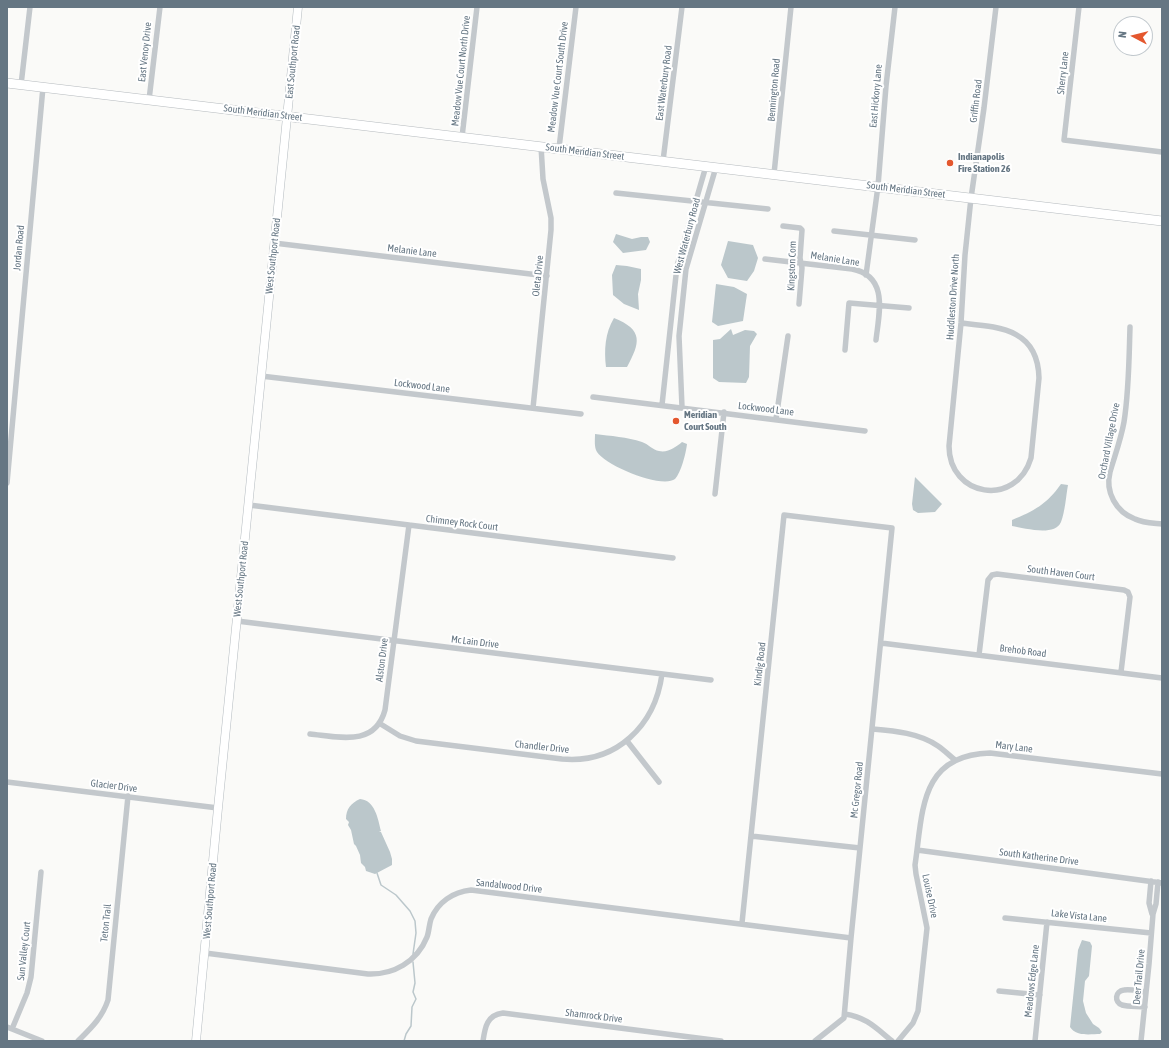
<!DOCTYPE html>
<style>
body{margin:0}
#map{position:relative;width:1169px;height:1048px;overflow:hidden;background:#fafaf8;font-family:"Asap Condensed",sans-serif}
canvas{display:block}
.frame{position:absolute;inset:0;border:8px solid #657683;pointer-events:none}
.north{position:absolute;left:1113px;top:16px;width:40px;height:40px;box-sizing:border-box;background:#fff;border:1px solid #c1c8cd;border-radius:50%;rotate:277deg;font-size:11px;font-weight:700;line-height:16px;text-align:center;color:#657683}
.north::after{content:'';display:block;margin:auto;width:14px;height:18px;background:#e4572e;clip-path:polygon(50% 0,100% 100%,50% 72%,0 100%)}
</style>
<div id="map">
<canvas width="1169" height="1048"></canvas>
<div class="frame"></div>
<div class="north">N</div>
</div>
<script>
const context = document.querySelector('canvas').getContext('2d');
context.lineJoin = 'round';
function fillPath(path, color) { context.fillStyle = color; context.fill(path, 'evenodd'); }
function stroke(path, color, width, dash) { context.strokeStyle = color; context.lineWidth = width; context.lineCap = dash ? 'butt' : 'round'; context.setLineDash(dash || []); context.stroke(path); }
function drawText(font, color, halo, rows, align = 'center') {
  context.font = font + ' "Asap Condensed",sans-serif'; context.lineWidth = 4; context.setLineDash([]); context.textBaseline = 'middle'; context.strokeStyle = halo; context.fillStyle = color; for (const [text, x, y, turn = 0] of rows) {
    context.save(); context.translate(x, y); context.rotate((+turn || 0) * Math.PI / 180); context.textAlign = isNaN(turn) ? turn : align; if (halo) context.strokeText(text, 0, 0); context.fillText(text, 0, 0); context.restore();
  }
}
fillPath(new Path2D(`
 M 616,234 L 632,239 L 641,237 L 648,237 L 650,242 L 646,250 L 623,253 L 613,242 Z
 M 728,241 L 753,245 L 758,258 L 754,271 L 747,281 L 728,278 L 721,265 Z
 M 616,265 L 627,266 L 641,269 L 641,280 L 638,294 L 639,310 L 624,304 L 613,295 L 612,275 Z
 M 716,284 L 734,287 L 747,294 L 743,321 L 718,326 L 712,322 Z
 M 614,318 C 644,330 640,343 627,367 L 606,367 C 604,350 605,333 614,318 Z
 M 731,329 L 733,335 L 745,330 L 754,331 L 757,334 L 750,346 L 749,377 L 746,383 L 719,382 L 713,378 L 713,340 L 720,339 Z
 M 595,434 C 611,436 627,437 642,442 C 648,444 653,450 659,451 C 668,453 676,447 682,442 L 687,444 C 686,453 681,473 675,479 C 662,489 606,466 597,452 C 594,447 595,440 595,434 Z
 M 915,477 L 942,504 L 935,512 L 918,513 L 913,510 L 912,504 Z
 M 1061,484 L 1068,485 C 1066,496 1065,512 1061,522 C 1055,537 1024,528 1012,526 L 1012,520 C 1034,511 1047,504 1061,484 Z
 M 360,799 C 375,800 378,819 381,831 L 379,832 L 381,832 L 390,852 L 392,859 L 392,865 L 375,874 L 366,871 L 365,867 L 361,863 L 360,855 L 356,846 L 354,844 L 351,830 L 348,825 L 349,822 L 346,819 C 346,809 351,803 360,799 Z
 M 1082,940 L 1090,942 L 1092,946 L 1089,976 L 1085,981 L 1083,1001 L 1086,1013 L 1093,1024 L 1099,1028 L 1102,1032 L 1100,1034 C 1091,1034 1076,1037 1070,1027 L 1078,950 Z`), '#bbc7cb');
stroke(new Path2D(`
 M 377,873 L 381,885 L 396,895 L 410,911 L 415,921 L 416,933 L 413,954
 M 404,1041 L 406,1034 L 411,1026 L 412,1007 L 416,999 L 413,992 L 415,983 L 413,962`), '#bbc7cb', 1.5);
const secondary = new Path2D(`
 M 196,1041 L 218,808 L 298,7`);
const primary = new Path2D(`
 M 7,83 L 1162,221`);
stroke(secondary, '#b3babf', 9);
stroke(primary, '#b5babe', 10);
stroke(new Path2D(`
 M 1079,7 L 1064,140 L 1162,152
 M 21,85 L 30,7
 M 149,100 L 160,7
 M 462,137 L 477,7
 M 559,148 L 576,7
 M 663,161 L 682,7
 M 774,174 L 791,7
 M 616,193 L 768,209
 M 783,226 L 800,228 L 802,230 L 800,258 L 802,268 L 799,304
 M 834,231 L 915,240
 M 274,243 L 547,276
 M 765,259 L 852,269 C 889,276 879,313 876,340
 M 866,275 L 878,186 L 886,86 L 895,7
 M 961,323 C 998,327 1038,328 1039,378 L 1031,458 C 1016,508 949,497 949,446 L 961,323 L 965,255 L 971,198 L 984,108 L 996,7
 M 1130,327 C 1129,358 1129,391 1124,422 C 1121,439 1115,455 1110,472 C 1105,492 1116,512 1135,519 C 1143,523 1153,523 1162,524
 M 845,350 L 849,303 L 909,308
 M 261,376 L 581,414
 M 593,397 L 865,431
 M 662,405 L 677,266 L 706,166
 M 682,407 L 679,336 L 686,269 L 716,167
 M 533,408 L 551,230 L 551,218 L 543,179 L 541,146
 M 776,419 L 788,336
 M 7,483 L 43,87
 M 715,494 L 724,412
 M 249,505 L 673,558
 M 237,621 L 711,680
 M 881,643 L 1162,678
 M 979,655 L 988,580 L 992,575 L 997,574 L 1124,590 L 1128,592 L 1130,597 L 1121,672
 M 379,723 L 400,736 L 416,741 L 562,759 C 616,764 655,726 662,674
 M 872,729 C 895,731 919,733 938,746 C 944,750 950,756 955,760
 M 310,734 C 339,737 375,747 385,710 L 409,525
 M 627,741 L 659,782
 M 7,782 L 218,808
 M 751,836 L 860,848
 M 917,850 L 1162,883
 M 1151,881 L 1149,903 L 1152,914
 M 1005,918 L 1151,933
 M 742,923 L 784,515 L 892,528 L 851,938 L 844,1018 L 815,1041
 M 205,953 L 368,974 C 393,975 417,962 427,937 C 429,932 429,925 431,919 C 438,902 453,892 471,890 L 851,938
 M 999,991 L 1040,995
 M 1145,1007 C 1138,1006 1129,1007 1122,1005 C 1114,1002 1115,991 1124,990 C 1131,989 1139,991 1146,992
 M 845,1014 C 866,1017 876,1028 892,1041
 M 7,1027 L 42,1041
 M 12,1029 L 27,993 L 31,977 L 41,872
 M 78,1041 C 91,1028 102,1018 108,1000 L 128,796
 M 483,1041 C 485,1027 487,1015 503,1013 L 721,1041
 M 898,1041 L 913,1023 L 918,1011 L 927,928 L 916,874 L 915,865 C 923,812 919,755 990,753 L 1162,774
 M 1035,1041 L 1047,922
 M 1141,1041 L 1149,964 L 1153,914 L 1156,904 L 1158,882`), '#c3c8cc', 5.5);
stroke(secondary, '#fff', 8);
stroke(primary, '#fff', 9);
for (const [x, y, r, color] of [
 [950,163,4,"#e4572e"],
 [676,421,4,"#e4572e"]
]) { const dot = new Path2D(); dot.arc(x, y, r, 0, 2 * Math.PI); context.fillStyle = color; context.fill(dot); stroke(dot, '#fff', 1.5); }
drawText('10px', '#657683', '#fff', [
 ["East Venoy Drive",145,52,-84],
 ["East Southport Road",293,62,-84],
 ["Meadow Vue Court North Drive",461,71,-84],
 ["Sherry Lane",1063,73,-84],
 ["Meadow Vue Court South Drive",558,77,-83],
 ["East Waterbury Road",664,83,-83],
 ["Bennington Road",774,90,-85],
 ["East Hickory Lane",876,96,-85],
 ["Griffin Road",976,101,-83],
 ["South Meridian Street",263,113,7],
 ["South Meridian Street",585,152,7],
 ["South Meridian Street",906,190,7],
 ["West Waterbury Road",687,236,-75],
 ["Jordan Road",19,248,-85],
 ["Melanie Lane",412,251,7],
 ["West Southport Road",273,256,-84],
 ["Melanie Lane",835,259,9],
 ["Kingston Com",792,266,-88],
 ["Oleta Drive",538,276,-84],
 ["Huddleston Drive North",953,297,-86],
 ["Lockwood Lane",422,386,7],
 ["Lockwood Lane",766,409,7],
 ["Orchard Village Drive",1109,441,-79],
 ["Chimney Rock Court",462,523,7],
 ["South Haven Court",1061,573,7],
 ["West Southport Road",241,579,-84],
 ["Mc Lain Drive",475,642,7],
 ["Brehob Road",1023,651,7],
 ["Alston Drive",382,660,-83],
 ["Kindig Road",760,664,-84],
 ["Chandler Drive",542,747,6],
 ["Mary Lane",1014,747,7],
 ["Glacier Drive",114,786,7],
 ["Mc Gregor Road",857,790,-84],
 ["South Katherine Drive",1039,857,7],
 ["Sandalwood Drive",509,886,6],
 ["Louise Drive",930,896,78],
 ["West Southport Road",210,901,-85],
 ["Lake Vista Lane",1079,916,6],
 ["Teton Trail",106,923,-84],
 ["Sun Valley Court",24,951,-84],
 ["Deer Trail Drive",1139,977,-85],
 ["Meadows Edge Lane",1032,981,-84],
 ["Shamrock Drive",594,1016,7]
]);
drawText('bold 10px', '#657683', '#fff', [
 ["Indianapolis",958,157],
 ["Fire Station 26",958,169],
 ["Meridian",684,415],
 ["Court South",684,427]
], 'left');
</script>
